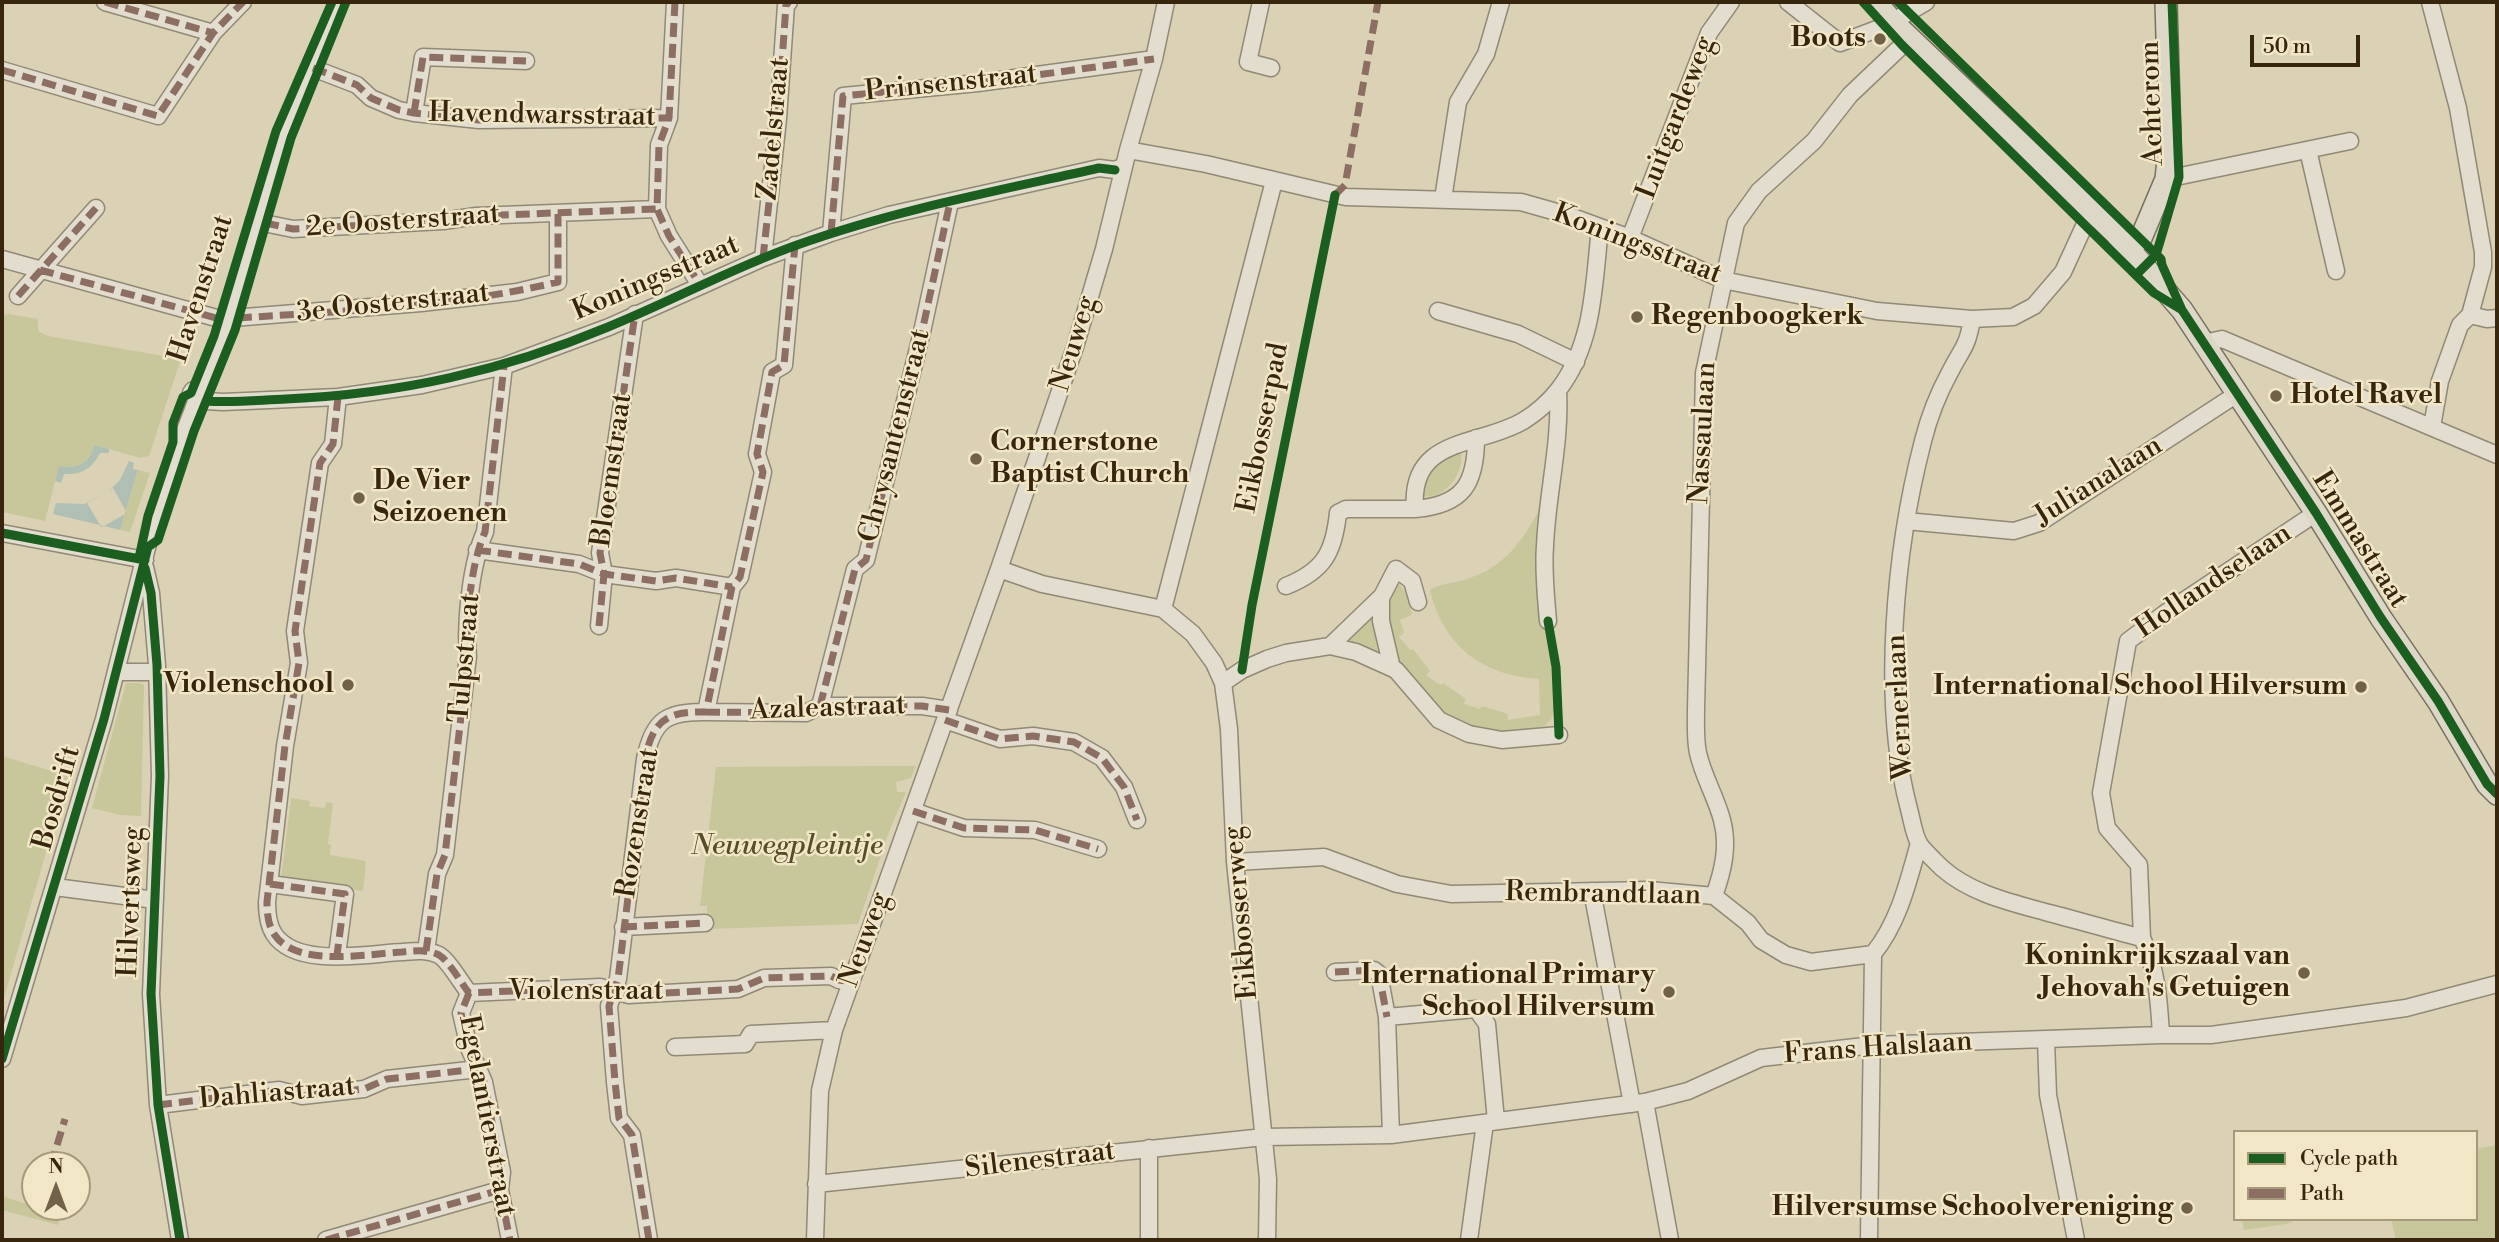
<!DOCTYPE html>
<style>
body{margin:0}
#map{position:relative;width:2499px;height:1242px;overflow:hidden;background:#dbd1b5;font-family:"Libre Bodoni",serif}
canvas{display:block}
.frame{position:absolute;inset:0;border:4px solid #37250d;pointer-events:none}
.legend{position:absolute;left:2233px;top:1130px;width:245px;height:91px;box-sizing:border-box;background:#f1e6c5;border:2px solid #a7997b;margin:0;padding:9px 12px;list-style:none;font-size:21px;color:#37250d}
.legend li{display:flex;align-items:center;gap:14px;height:35px}
.legend b{width:35px;border:2px solid #a7997b}
.north{position:absolute;left:21px;top:1151px;width:70px;height:70px;box-sizing:border-box;background:#f1e6c5;border:2px solid #a7997b;border-radius:50%;rotate:0deg;font-size:19px;font-weight:700;line-height:28px;text-align:center;color:#37250d}
.north::after{content:'';display:block;margin:auto;width:24px;height:32px;background:#706148;clip-path:polygon(50% 0,100% 100%,50% 72%,0 100%)}
.scale{position:absolute;left:2250px;top:35px;width:110px;height:32px;box-sizing:border-box;border:4px solid #37250d;border-top:0;padding-left:9px;font-size:21px;line-height:24px;white-space:nowrap;color:#37250d;-webkit-text-stroke:5px #f1e6c5;paint-order:stroke}
</style>
<div id="map">
<canvas width="2499" height="1242"></canvas>
<div class="frame"></div>
<ul class="legend">
<li><b style="height:9px;background:#1b5e20"></b>Cycle path</li>
<li><b style="height:9px;background:#8d6e63"></b>Path</li>
</ul>
<div class="north">N</div>
<div class="scale">50 m</div>
</div>
<script>
const context = document.querySelector('canvas').getContext('2d');
context.lineJoin = 'round';
function fillPath(path, color) { context.fillStyle = color; context.fill(path, 'evenodd'); }
function stroke(path, color, width, dash) { context.strokeStyle = color; context.lineWidth = width; context.lineCap = dash ? 'butt' : 'round'; context.setLineDash(dash || []); context.stroke(path); }
function drawText(font, color, halo, rows, align = 'center') {
  context.font = font + ' "Libre Bodoni",serif'; context.lineWidth = 5; context.setLineDash([]); context.textBaseline = 'middle'; context.strokeStyle = halo; context.fillStyle = color; for (const [text, x, y, turn = 0] of rows) {
    context.save(); context.translate(x, y); context.rotate((+turn || 0) * Math.PI / 180); context.textAlign = isNaN(turn) ? turn : align; if (halo) context.strokeText(text, 0, 0); context.fillText(text, 0, 0); context.restore();
  }
}
fillPath(new Path2D(`
 M 9,314 L 38,319 L 38,331 L 48,336 L 181,359 L 149,456 L 140,458 L 95,445 C 89,464 78,469 59,466 L 45,521 L 2,512 L 2,316 Z
 M 1460,448 C 1468,470 1444,504 1419,495 C 1428,472 1439,460 1460,448 Z
 M 138,470 L 150,473 L 130,532 L 120,530 Z
 M 1541,507 L 1544,621 L 1553,674 L 1553,713 L 1551,720 L 1544,726 L 1512,733 L 1481,731 L 1448,717 L 1432,706 L 1395,659 L 1386,616 L 1390,587 L 1399,584 L 1406,593 L 1412,615 L 1400,620 L 1404,633 L 1399,637 L 1410,650 L 1413,649 L 1430,671 L 1426,675 L 1440,685 L 1443,683 L 1466,699 L 1464,704 L 1480,709 L 1482,706 L 1508,714 L 1508,720 L 1540,715 L 1539,679 C 1483,676 1443,646 1430,590 C 1444,582 1453,584 1467,579 C 1505,567 1523,540 1541,507 Z
 M 1376,608 L 1375,637 L 1378,653 L 1348,641 Z
 M 126,683 L 139,683 L 144,685 L 141,816 L 119,815 L 92,808 Z
 M 2,756 L 68,776 L 2,1005 Z
 M 866,766 L 916,766 L 911,778 L 896,782 L 897,792 L 906,792 L 887,837 L 858,924 L 708,929 L 707,906 L 700,906 L 716,767 Z
 M 291,798 L 310,801 L 309,806 L 325,808 L 326,802 L 333,803 L 328,844 L 331,845 L 330,855 L 366,861 L 363,891 L 281,879 Z
 M 2497,1145 L 2497,1240 L 2396,1240 L 2391,1219 L 2476,1219 L 2476,1149 Z
 M 2,1196 L 43,1209 L 63,1207 L 58,1225 L 2,1210 Z
 M 2242,1219 L 2291,1219 L 2292,1223 L 2244,1230 Z`), '#c8c79b');
fillPath(new Path2D(`
 M 94,445 L 109,449 L 109,453 L 100,453 C 92,469 81,475 64,474 L 61,483 L 55,481 L 59,466 C 77,469 90,464 94,445 Z
 M 129,461 L 134,463 L 133,469 L 138,470 L 120,530 L 104,526 L 101,527 L 100,525 L 53,514 L 56,503 L 84,504 L 108,492 L 87,503 L 100,525 L 104,526 L 125,514 L 126,511 L 113,488 L 109,491 L 120,480 Z`), '#afbfb3');
const minor = new Path2D(`
 M 105,2 L 213,33
 M 675,2 L 669,118 L 659,145 L 657,209 L 669,236 L 700,285
 M 1261,2 L 1248,62 L 1271,68
 M 1788,2 L 1840,43 L 1885,26 L 1926,2
 M 2430,2 L 2458,108 L 2483,252 L 2483,267 L 2470,315 L 2460,325 L 2440,381 L 2432,427
 M 310,67 L 357,85 L 371,98 L 399,110 L 414,113 L 479,120 L 669,118
 M 2,70 L 158,116 L 213,33 L 243,2
 M 414,113 L 423,57 L 526,61
 M 1128,150 L 1206,164 L 1346,197 L 1521,202 L 1567,215 L 1630,238 L 1723,280 L 1877,311 L 1972,319 L 2013,317 L 2034,306 L 2063,272 L 2091,211
 M 2308,150 L 2336,271
 M 2166,179 L 2350,141
 M 1443,199 L 1458,102 L 1486,54 L 1501,2
 M 254,221 L 293,229 L 443,221 L 476,216 L 657,209
 M 831,233 L 843,96 L 978,83 L 1154,59
 M 1630,238 L 1709,33 L 1731,2
 M 763,258 L 778,119 L 786,5 L 789,2
 M 2,259 L 220,319 L 421,303 L 517,292 L 558,282 L 558,214
 M 18,296 L 96,208
 M 1438,311 L 1518,334 L 1576,362
 M 2470,315 L 2487,319 L 2497,318
 M 1972,319 C 1967,349 1962,348 1950,372 C 1938,394 1929,417 1923,441 C 1895,549 1880,701 1909,809 C 1912,820 1914,836 1920,845 C 1926,853 1935,861 1942,868 C 1971,894 2013,903 2049,913 C 2080,921 2111,930 2142,938 C 2157,969 2159,1000 2161,1035
 M 2204,343 L 2222,339 L 2497,455
 M 193,390 L 191,393 L 206,401 L 223,402 L 338,397 L 422,385 L 504,366 L 609,327 L 763,258 L 831,233 L 889,215 L 1099,168 L 1115,170 L 1124,166
 M 338,397 L 333,444 L 320,463 L 295,631 L 299,663 L 285,746 L 267,902 C 267,913 268,925 274,934 C 296,968 366,954 402,952 C 414,951 427,949 439,955 C 448,960 462,984 469,993 L 600,987 L 629,995 L 738,989 L 764,978 L 831,976 L 839,980 L 851,982
 M 1476,438 C 1476,484 1463,505 1415,509 C 1409,436 1479,447 1523,421 C 1535,414 1550,401 1559,389 C 1594,343 1594,283 1600,227
 M 1906,521 L 2014,531 L 2039,523 L 2237,394
 M 2,533 L 145,560
 M 477,550 L 579,564 L 604,574 L 656,581 L 676,578 L 732,587
 M 145,567 L 151,593 L 157,665 L 160,776 L 151,994 L 158,1105 L 180,1240
 M 999,569 L 1042,584 L 1163,609 L 1193,634 L 1214,663 L 1223,683 L 1229,729 L 1235,862 L 1268,1179 L 1267,1240
 M 1286,586 C 1324,571 1334,552 1338,513 L 1346,509 L 1415,509
 M 1381,597 L 1381,621 L 1392,668
 M 1163,609 L 1274,181
 M 1548,621 C 1546,597 1543,571 1545,546 C 1547,494 1561,443 1558,391
 M 599,626 L 604,574 L 600,553 L 635,314
 M 1330,646 L 1382,596 L 1396,569 L 1412,581 L 1418,602
 M 117,672 L 157,672
 M 1223,683 L 1242,670 L 1267,659 L 1286,653 L 1330,646 L 1356,652 L 1396,670 L 1439,720 L 1469,734 L 1502,740 L 1559,735
 M 820,706 L 855,569 L 866,560 L 922,332 L 950,202
 M 706,712 L 806,713 L 820,706 L 922,706 L 949,710
 M 945,720 L 1000,739 L 1033,736 L 1074,742 L 1102,758 L 1124,787 L 1137,820
 M 913,811 L 964,828 L 1035,830 L 1098,849
 M 1235,862 L 1324,857 L 1397,884 L 1451,894 L 1649,890 L 1714,896 L 1748,923 L 1761,940 L 1786,955 L 1811,962 L 1873,954 C 1899,922 1908,882 1919,843
 M 270,884 L 345,894 L 337,955
 M 55,887 L 155,900
 M 1592,891 L 1632,1104
 M 1714,896 C 1723,871 1729,846 1722,820 C 1716,797 1703,776 1698,753 C 1695,739 1696,723 1696,709 L 1704,373 L 1736,223 L 1759,191 L 1814,141 L 1850,95 L 1910,38
 M 623,927 L 705,923
 M 2142,938 L 2139,865 L 2107,828 L 2101,793 L 2128,641 L 2164,614 L 2316,513
 M 426,951 L 437,874 L 445,855 L 468,656 C 465,622 471,563 485,532 L 504,366
 M 1335,972 L 1374,970 L 1379,974 L 1387,1017
 M 469,993 L 461,1013 L 469,1048 L 484,1082 L 502,1172 L 500,1190 L 510,1240
 M 2046,1040 L 2048,1095 L 2076,1240
 M 675,1047 L 745,1044 L 751,1034 L 834,1030
 M 2,1059 L 104,719 L 155,516 L 169,472 L 228,318 L 280,140 L 339,2
 M 1645,1102 L 1670,1240
 M 158,1105 L 279,1090 L 302,1096 L 364,1089 L 387,1079 L 478,1069
 M 1391,1135 L 1387,1017 L 1476,1009 L 1487,1024 L 1496,1121
 M 816,1184 L 1264,1137 L 1391,1135 L 1645,1102 L 1688,1091 L 1761,1058 L 1873,1045 L 2161,1035 L 2211,1035 L 2406,1008 L 2497,984
 M 326,1240 L 500,1190
 M 649,1240 L 632,1135 L 619,1118 L 615,1082 L 609,1006 L 618,979 L 645,759 C 653,720 667,711 706,712 L 732,587 L 740,577 L 763,472 L 757,454 L 772,372 L 784,365 L 795,245
 M 815,1240 L 820,1091 L 834,1030 L 999,569 L 1075,347 L 1104,249 L 1128,150 L 1154,59 L 1166,2
 M 1149,1240 L 1149,1148
 M 1469,1240 L 1485,1123
 M 1869,1240 L 1873,954`);
const major = new Path2D(`
 M 1876,2 L 1893,22 L 2116,234 L 2182,310 L 2316,513 L 2381,618 L 2438,701 L 2487,784 L 2497,794
 M 2128,248 L 2141,238 L 2166,179 L 2170,139 L 2166,2`);
stroke(minor, '#918976', 19);
stroke(major, '#797160', 24);
stroke(minor, '#e2ddce', 16);
stroke(major, '#ddd7c7', 21);
stroke(new Path2D(`
 M 105,2 L 213,33
 M 675,2 L 669,118 L 659,145 L 657,209 L 669,236 L 700,285
 M 313,68 L 357,85 L 371,98 L 399,110 L 414,113 L 479,120 L 669,118
 M 2,70 L 158,116 L 213,33 L 243,2
 M 414,113 L 423,57 L 526,61
 M 1335,195 L 1345,185 L 1378,2
 M 265,223 L 293,229 L 443,221 L 476,216 L 657,209
 M 831,233 L 843,96 L 978,83 L 1154,59
 M 763,258 L 778,119 L 786,5 L 789,2
 M 40,270 L 220,319
 M 18,296 L 96,208
 M 238,318 C 344,311 454,307 558,282 L 558,214
 M 338,397 L 333,444 L 320,463 L 295,631 L 299,663 L 285,746 L 267,902 C 267,913 268,925 274,934 C 296,968 366,954 402,952 C 414,951 427,949 439,955 C 448,960 462,984 469,993 L 600,987 L 629,995 L 738,989 L 764,978 L 831,976 L 839,980 L 851,982
 M 477,550 L 579,564 L 604,574 L 656,581 L 676,578 L 732,587
 M 599,626 L 604,574 L 600,553 L 635,314
 M 820,706 L 855,569 L 866,560 L 922,332 L 950,202
 M 706,712 L 806,713 L 820,706 L 922,706 L 949,710
 M 945,720 L 1000,739 L 1033,736 L 1074,742 L 1102,758 L 1124,787 L 1137,820
 M 913,811 L 964,828 L 1035,830 L 1098,849
 M 270,884 L 345,894 L 337,955
 M 623,927 L 705,923
 M 426,951 L 437,874 L 445,855 L 468,656 C 465,622 471,563 485,532 L 504,366
 M 1335,972 L 1374,970 L 1379,974 L 1387,1017
 M 469,993 L 461,1013 L 469,1048 L 484,1082 L 502,1172 L 500,1190 L 510,1240
 M 158,1105 L 279,1090 L 302,1096 L 364,1089 L 387,1079 L 478,1069
 M 51,1165 L 65,1119
 M 326,1240 L 500,1190
 M 649,1240 L 632,1135 L 619,1118 L 615,1082 L 609,1006 L 618,979 L 645,759 C 653,720 667,711 706,712 L 732,587 L 740,577 L 763,472 L 757,454 L 772,372 L 784,365 L 795,245`), '#8d6e63', 7, [14, 7]);
stroke(new Path2D(`
 M 1863,2 L 1902,45 L 2154,293 L 2182,310
 M 1898,2 L 2161,259 L 2162,265 L 2182,310 L 2316,513 L 2381,618 L 2438,701 L 2487,784 L 2497,794
 M 2136,275 L 2156,255 L 2179,177 L 2172,2
 M 206,401 C 233,403 259,400 286,399 C 400,394 503,371 608,327 C 672,301 732,268 797,245 C 895,210 997,191 1099,168 L 1115,170
 M 2,533 L 145,560
 M 139,558 L 148,516 L 173,442 L 173,423 L 183,397 L 191,393 L 214,336 L 276,131 L 332,2
 M 145,568 L 151,593 L 157,665 L 160,776 L 151,994 L 158,1105 L 180,1240
 M 1548,621 L 1556,667 L 1559,735
 M 1242,670 L 1252,605 L 1335,195
 M 2,1059 L 104,719 L 148,547 L 158,540 L 194,431 L 235,330 L 291,138 L 346,2`), '#1b5e20', 9);
for (const [x, y, r, color] of [
 [1880,39,7,"#706148"],
 [1637,317,7,"#706148"],
 [2276,396,7,"#706148"],
 [976,459,7,"#706148"],
 [359,498,7,"#706148"],
 [348,685,7,"#706148"],
 [2361,687,7,"#706148"],
 [2304,973,7,"#706148"],
 [1669,992,7,"#706148"],
 [2187,1208,7,"#706148"]
]) { const dot = new Path2D(); dot.arc(x, y, r, 0, 2 * Math.PI); context.fillStyle = color; context.fill(dot); stroke(dot, '#f1e6c5', 2.5); }
drawText('bold 28px', '#37250d', '#f1e6c5', [
 ["Boots",1866,39],
 ["Regenboogkerk",1651,317,"left"],
 ["Hotel Ravel",2290,396,"left"],
 ["Cornerstone",990,443,"left"],
 ["Baptist Church",990,475,"left"],
 ["De Vier",373,482,"left"],
 ["Seizoenen",373,514,"left"],
 ["Violenschool",334,685],
 ["International School Hilversum",2347,687],
 ["Koninkrijkszaal van",2290,957],
 ["Jehovah's Getuigen",2290,989],
 ["International Primary",1655,976],
 ["School Hilversum",1655,1008],
 ["Hilversumse Schoolvereniging",2173,1208]
], 'right');
drawText('28px', '#37250d', '#f1e6c5', [
 ["Prinsenstraat",951,84,-6],
 ["Achterom",2153,103,-92],
 ["Havendwarsstraat",542,116,1],
 ["Luitgardeweg",1677,118,-69],
 ["Zadelstraat",775,129,-85],
 ["2e Oosterstraat",403,222,-4],
 ["Koningsstraat",1637,245,21],
 ["Koningsstraat",656,279,-23],
 ["Havenstraat",202,289,-72],
 ["3e Oosterstraat",393,304,-6],
 ["Neuweg",1075,344,-73],
 ["Eikbosserpad",1264,428,-79],
 ["Nassaulaan",1704,433,-87],
 ["Chrysantenstraat",896,436,-76],
 ["Bloemstraat",613,470,-82],
 ["Julianalaan",2099,482,-32],
 ["Emmastraat",2359,540,58],
 ["Hollandselaan",2214,582,-34],
 ["Tulpstraat",466,658,-85],
 ["Wernerlaan",1901,707,-93],
 ["Azaleastraat",828,709,-2],
 ["Bosdrift",58,798,-74],
 ["Rozenstraat",639,823,-81],
 ["Rembrandtlaan",1603,895,1],
 ["Hilvertsweg",132,902,-88],
 ["Eikbosserweg",1242,913,-95],
 ["Neuweg",866,940,-70],
 ["Violenstraat",586,992],
 ["Frans Halslaan",1878,1049,-4],
 ["Dahliastraat",277,1094,-5],
 ["Egelantierstraat",486,1116,79],
 ["Silenestraat",1040,1161,-7]
]);
drawText('italic 28px', '#574c2b', '#f1e6c5', [
 ["Neuwegpleintje",787,847]
]);
</script>
